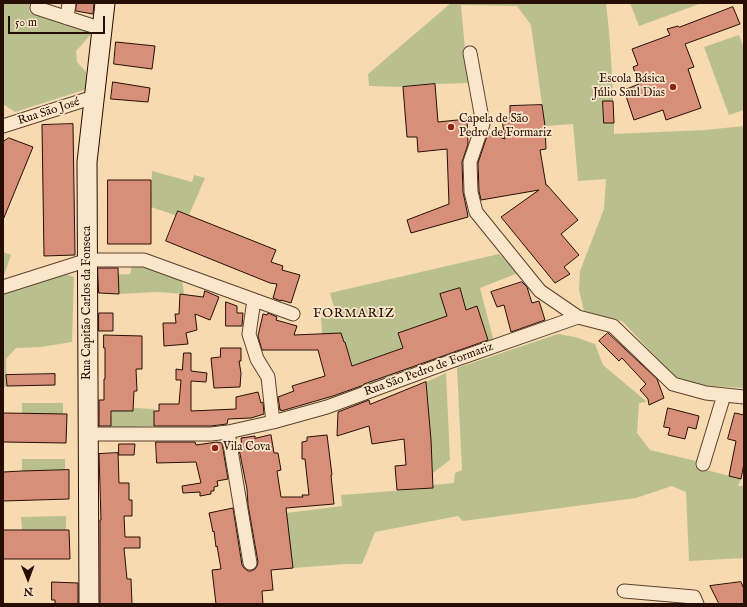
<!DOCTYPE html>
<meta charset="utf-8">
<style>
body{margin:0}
#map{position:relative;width:747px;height:607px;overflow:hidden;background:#f7daaf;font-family:"IM FELL English",serif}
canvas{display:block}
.frame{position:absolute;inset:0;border:4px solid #270e05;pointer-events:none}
.north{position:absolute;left:8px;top:559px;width:40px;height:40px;-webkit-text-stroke:3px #fae7cb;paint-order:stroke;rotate:179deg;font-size:11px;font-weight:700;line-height:16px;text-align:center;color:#270e05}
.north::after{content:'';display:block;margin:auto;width:14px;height:18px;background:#270e05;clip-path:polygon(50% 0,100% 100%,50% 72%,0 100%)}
.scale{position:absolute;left:8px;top:16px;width:97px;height:18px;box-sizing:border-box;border:2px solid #270e05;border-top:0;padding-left:5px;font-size:12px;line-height:14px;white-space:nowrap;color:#270e05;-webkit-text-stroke:3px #fae7cb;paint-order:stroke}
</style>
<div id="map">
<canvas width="747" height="607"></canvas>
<div class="frame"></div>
<div class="north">N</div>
<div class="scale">50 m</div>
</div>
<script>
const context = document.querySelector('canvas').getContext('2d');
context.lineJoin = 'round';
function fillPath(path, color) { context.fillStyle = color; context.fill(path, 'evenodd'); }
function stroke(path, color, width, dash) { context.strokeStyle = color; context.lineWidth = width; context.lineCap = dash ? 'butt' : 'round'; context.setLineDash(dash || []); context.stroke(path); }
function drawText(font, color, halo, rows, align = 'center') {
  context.font = font + ' "IM FELL English",serif'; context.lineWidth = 3.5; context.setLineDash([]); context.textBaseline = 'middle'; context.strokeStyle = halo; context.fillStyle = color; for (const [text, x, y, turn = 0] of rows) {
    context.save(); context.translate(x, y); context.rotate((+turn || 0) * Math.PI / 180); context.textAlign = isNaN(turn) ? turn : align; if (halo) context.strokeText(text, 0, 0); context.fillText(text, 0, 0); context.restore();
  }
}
fillPath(new Path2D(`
 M 3,3 L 30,3 L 29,12 L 94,31 L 76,51 L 77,62 L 86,72 L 87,89 L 15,112 L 3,104 Z
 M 451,3 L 606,3 C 610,36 612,68 613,101 L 603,102 L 604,123 L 614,123 L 614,134 L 705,130 L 744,126 L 744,388 L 699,385 L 674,376 L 622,321 L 584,311 L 579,290 L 580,271 L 604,209 L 606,179 L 578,181 L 573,124 L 545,126 L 531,25 L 517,6 L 461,5 L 468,83 L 435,84 L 403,87 L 369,86 L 368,74 Z
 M 630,3 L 702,3 L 639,26 Z
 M 739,35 L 744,48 L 744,110 L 729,115 L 704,47 Z
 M 152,171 L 192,182 L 194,175 L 205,178 L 189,215 L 178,211 L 176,216 L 172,214 L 151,207 Z
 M 3,252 L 11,255 L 3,278 Z
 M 499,254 L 518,273 L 480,288 L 494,342 L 360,390 L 359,386 L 488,341 L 476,307 L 398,333 L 403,348 L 352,366 L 345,342 L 322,348 L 322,334 L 321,318 L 336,315 L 330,293 Z
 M 132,265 L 147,267 L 182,280 L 184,294 L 158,292 L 119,294 L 106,275 L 130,274 Z
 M 65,274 L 74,277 L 72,342 L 41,347 L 16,348 L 6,359 L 7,386 L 3,388 L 3,294 Z
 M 558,334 L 575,337 L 595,344 L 603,365 L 647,402 L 639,403 L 637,433 L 650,450 L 696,461 L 695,467 L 741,479 L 738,486 L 744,486 L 744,558 L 689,561 L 686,492 L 672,486 L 636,498 L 463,521 L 458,516 L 375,532 L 362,564 L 346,564 L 293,568 L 286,513 L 342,506 L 341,495 L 433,488 L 433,485 L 454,483 L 455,473 L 462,470 L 457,368 Z
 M 446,373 L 450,460 L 433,473 L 426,382 Z
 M 22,403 L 63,403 L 63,414 L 22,414 Z
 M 134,408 L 154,409 L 154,426 L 111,428 L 111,411 L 133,411 Z
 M 22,459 L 65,459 L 65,470 L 22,471 Z
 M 66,516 L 66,530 L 22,530 L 21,517 Z`), '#b9c08d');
const building = new Path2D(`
 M 77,3 L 94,3 L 93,14 L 76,11 Z
 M 733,7 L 740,24 L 685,44 L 694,67 L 688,69 L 701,108 L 666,120 L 663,110 L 634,120 L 624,90 L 639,84 L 633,67 L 638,65 L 632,49 L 670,35 L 667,29 L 678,26 L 679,27 Z
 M 116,42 L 155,46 L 152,69 L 114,64 Z
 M 113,82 L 150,88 L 148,102 L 111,99 Z
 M 435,84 L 438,122 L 467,119 L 468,144 L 462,162 L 463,192 L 467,211 L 468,217 L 411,233 L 407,220 L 449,204 L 447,149 L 418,152 L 417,137 L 407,137 L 403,87 Z
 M 603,101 L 613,101 L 614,123 L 604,123 Z
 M 542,105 L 545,126 L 546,149 L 540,150 L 546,185 L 547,185 L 578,220 L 561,234 L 579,255 L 564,267 L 570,274 L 555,283 L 501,217 L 539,190 L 481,200 L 479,191 L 478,163 L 488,133 L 505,139 L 502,120 L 510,119 L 510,106 Z
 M 73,124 L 75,255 L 44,256 L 42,125 Z
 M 9,138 L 33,147 L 3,220 L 3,142 Z
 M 108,180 L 151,180 L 151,244 L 108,244 Z
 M 178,211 L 276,250 L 271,262 L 283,266 L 282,270 L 300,275 L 291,303 L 281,300 L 281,301 L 273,298 L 277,284 L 270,283 L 166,241 Z
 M 98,268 L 118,268 L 119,294 L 99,293 Z
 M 522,282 L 527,287 L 532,303 L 539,301 L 545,320 L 511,332 L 504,305 L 497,307 L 491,292 Z
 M 460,288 L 466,310 L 477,306 L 488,340 L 364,384 L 364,385 L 333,396 L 281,411 L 280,409 L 280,410 L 278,397 L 294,391 L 292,386 L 325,376 L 318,350 L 262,350 L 258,336 L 263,314 L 267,315 L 268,313 L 277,317 L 276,320 L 297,326 L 294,335 L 341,333 L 344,342 L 345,342 L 352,366 L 403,348 L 398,333 L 447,316 L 440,294 Z
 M 205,291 L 219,297 L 210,320 L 195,314 L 197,330 L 186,333 L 188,344 L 164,346 L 163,323 L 176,323 L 175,314 L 179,314 L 180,294 L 203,297 Z
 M 226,302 L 237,306 L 237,313 L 243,313 L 242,326 L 226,326 Z
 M 99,313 L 113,313 L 113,331 L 99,331 Z
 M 608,333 L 657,379 L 664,398 L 649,405 L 648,399 L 640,390 L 646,384 L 622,358 L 619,361 L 599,341 Z
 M 104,335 L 142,336 L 142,369 L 136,369 L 137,391 L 134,391 L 133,411 L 111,411 L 111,426 L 99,426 L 99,400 L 104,400 L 104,379 L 105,379 L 105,348 L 104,348 Z
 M 221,348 L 241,348 L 241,361 L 239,361 L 241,373 L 240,387 L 214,388 L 211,358 L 220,357 Z
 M 184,353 L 191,353 L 191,371 L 207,373 L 206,382 L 191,381 L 191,411 L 236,409 L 236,397 L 258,392 L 261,403 L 263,402 L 264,414 L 251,418 L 228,419 L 227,424 L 211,426 L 154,426 L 154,411 L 159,411 L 159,404 L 179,404 L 181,380 L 176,380 L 176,369 L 182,370 Z
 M 55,374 L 55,385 L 7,386 L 6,375 Z
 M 426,382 L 431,440 L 433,488 L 397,490 L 395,466 L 406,465 L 404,439 L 372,444 L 369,426 L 337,436 L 338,412 L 369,400 L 370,404 Z
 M 668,408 L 699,416 L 696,429 L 688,427 L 685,439 L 668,435 L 670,428 L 664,427 Z
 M 3,413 L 67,414 L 66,443 L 3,442 Z
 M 735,413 L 744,415 L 744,463 L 741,479 L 729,476 L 736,441 L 728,439 Z
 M 271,435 L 274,453 L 278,453 L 281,470 L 277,471 L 281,497 L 303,497 L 302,495 L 309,495 L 305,459 L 302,459 L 302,442 L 307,441 L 307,437 L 327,435 L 332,475 L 331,475 L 334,504 L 286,508 L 293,568 L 271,570 L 273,590 L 262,591 L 263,604 L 216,604 L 212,570 L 221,569 L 217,546 L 216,547 L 214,531 L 213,532 L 209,513 L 233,508 L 242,565 L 244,568 L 248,571 L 251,571 L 255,569 L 257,566 L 258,562 L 248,505 L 247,489 L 239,449 L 242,451 L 241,438 L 255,436 L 255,438 Z
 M 156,442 L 195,442 L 196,445 L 217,442 L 222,443 L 228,479 L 217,481 L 218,486 L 214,487 L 214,491 L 211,491 L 211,494 L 200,496 L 200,492 L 183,493 L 182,486 L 201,483 L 196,462 L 157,463 Z
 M 119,444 L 135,444 L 134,455 L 119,455 Z
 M 118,453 L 119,483 L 129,483 L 129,500 L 132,500 L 132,516 L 124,516 L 125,537 L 140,537 L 140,548 L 124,548 L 127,579 L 131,579 L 132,604 L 100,604 L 100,520 L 101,520 L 99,454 Z
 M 69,470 L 69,499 L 3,501 L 3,472 L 22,471 Z
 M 3,530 L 69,530 L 70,559 L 3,559 Z
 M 52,582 L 78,583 L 78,604 L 55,604 L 55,600 L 52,600 Z
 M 741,582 L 744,589 L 744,604 L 719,604 L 710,586 Z`);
fillPath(building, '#d78f7a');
stroke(building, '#270e05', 1);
const minor = new Path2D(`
 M 38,3 L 37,8 L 102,29
 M 67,18 L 69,3
 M 470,53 L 483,124 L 470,162 L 471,192 L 476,212 L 540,291 L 578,317
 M 3,126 L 94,97
 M 3,287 L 88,260 L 144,260 L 293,314
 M 254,300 L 249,334 L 257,359 L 268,377 L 273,422
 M 228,432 L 250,563
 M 88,434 L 211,434 L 228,432 L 273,422 L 327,407 L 449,362 L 578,317 L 613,326 L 673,384 L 706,393 L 744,397
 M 703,464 L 724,395
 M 624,591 L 694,597 L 697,604`);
const secondary = new Path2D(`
 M 89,604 L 87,162 L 105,3`);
stroke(minor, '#5b4130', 15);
stroke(secondary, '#270e05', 21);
stroke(minor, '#fae7cb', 13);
stroke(secondary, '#fae7cb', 19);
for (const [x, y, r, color] of [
 [673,87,4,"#8f2418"],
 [451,127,4,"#8f2418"],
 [215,448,4,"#8f2418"]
]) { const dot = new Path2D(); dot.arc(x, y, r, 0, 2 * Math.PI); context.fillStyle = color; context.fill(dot); stroke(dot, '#fae7cb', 1.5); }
drawText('12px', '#270e05', '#fae7cb', [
 ["Escola Básica",665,80,"right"],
 ["Júlio Saul Dias",665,94,"right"],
 ["Capela de São",459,120],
 ["Pedro de Formariz",459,134],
 ["Vila Cova",223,448]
], 'left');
drawText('12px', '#270e05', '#fae7cb', [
 ["Rua São José",49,112,-18],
 ["Rua Capitão Carlos da Fonseca",88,303,-90],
 ["Rua São Pedro de Formariz",429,370,-20]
]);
context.letterSpacing = '1px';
drawText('13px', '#270e05', '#fae7cb', [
 ["FORMARIZ",354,314]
]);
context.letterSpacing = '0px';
</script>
